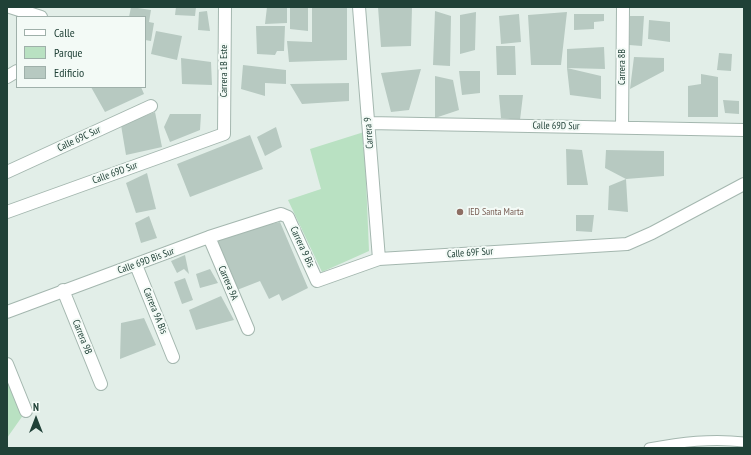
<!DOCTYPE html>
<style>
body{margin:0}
#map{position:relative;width:751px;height:455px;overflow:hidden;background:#e2eee8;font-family:"PT Sans Narrow",sans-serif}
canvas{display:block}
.frame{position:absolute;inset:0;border:8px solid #204137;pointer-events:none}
.legend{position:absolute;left:16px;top:16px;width:130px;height:72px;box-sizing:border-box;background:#f3faf6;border:1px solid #9fb0aa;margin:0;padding:5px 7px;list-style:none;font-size:12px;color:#204137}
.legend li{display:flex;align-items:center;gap:8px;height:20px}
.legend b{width:20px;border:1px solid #9fb0aa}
.north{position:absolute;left:16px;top:399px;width:40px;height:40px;-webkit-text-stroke:3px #f3faf6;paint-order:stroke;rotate:0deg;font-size:11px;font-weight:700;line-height:16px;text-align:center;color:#204137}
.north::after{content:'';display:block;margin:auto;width:14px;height:18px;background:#204137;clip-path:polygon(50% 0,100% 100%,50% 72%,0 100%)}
</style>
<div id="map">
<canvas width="751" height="455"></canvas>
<div class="frame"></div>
<ul class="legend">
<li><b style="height:5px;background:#fff"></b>Calle</li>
<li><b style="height:11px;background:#b9e1c2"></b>Parque</li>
<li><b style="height:11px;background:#b7c9c1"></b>Edificio</li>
</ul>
<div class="north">N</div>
</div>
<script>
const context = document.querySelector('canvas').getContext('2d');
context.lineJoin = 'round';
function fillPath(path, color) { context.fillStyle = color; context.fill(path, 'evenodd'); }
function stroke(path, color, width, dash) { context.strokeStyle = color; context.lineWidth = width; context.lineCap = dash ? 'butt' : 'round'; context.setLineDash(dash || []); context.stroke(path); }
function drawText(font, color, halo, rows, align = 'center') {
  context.font = font + ' "PT Sans Narrow",sans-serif'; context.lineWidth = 4; context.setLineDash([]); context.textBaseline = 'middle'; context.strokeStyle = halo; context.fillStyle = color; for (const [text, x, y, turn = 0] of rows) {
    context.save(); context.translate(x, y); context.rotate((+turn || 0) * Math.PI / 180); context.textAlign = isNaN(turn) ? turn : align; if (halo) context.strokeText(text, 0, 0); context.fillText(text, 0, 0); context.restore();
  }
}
fillPath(new Path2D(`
 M 364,132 L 369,251 L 322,272 L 288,200 L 321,189 L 310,149 Z
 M 7,364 L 26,411 L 7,438 Z`), '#b9e1c2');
fillPath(new Path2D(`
 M 131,7 L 151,10 L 149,22 L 154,23 L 151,41 L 145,40 L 145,17 L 129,17 Z
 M 176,7 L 196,7 L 195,16 L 175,15 Z
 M 267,7 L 287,7 L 287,23 L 265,24 Z
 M 308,7 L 308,31 L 290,29 L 290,8 Z
 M 312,7 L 347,7 L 347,60 L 289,62 L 287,41 L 312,42 Z
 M 378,7 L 412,7 L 411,46 L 381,47 Z
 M 207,11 L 210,31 L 198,30 L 199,12 Z
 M 435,11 L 451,16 L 450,66 L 433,65 Z
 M 476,12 L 475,50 L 460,54 L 460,15 Z
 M 567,12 L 561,65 L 531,65 L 528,15 Z
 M 519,14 L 521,42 L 501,44 L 499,16 Z
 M 574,14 L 604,14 L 604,21 L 594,22 L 594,29 L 574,30 Z
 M 630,16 L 644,16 L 642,46 L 629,45 Z
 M 649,20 L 670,22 L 670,42 L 648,39 Z
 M 256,26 L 285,26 L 284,51 L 277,51 L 275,55 L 257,54 Z
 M 156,31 L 182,36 L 177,60 L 151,54 Z
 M 496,46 L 515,46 L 516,75 L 497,75 Z
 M 604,47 L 605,69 L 567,68 L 567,49 Z
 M 719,53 L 732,54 L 731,71 L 717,70 Z
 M 634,57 L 664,58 L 664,71 L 630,89 Z
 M 181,58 L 211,62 L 212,85 L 182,84 Z
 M 243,65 L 286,70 L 286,84 L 265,83 L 265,96 L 241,89 Z
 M 567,68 L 601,76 L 601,99 L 570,95 Z
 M 421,69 L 409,110 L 391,112 L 381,73 Z
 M 459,71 L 480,71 L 480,93 L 462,95 Z
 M 701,74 L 718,77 L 718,117 L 688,117 L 688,86 L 701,84 Z
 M 435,76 L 453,80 L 459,110 L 435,118 Z
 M 349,83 L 349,101 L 302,104 L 290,84 Z
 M 91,87 L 141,87 L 144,94 L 105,112 Z
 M 499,95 L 523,95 L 520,120 L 501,118 Z
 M 723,100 L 739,101 L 739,114 L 725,113 Z
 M 155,112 L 162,147 L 126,155 L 121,125 Z
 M 170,114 L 201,114 L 200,130 L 170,142 L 164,127 Z
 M 276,127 L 282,147 L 265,156 L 257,137 Z
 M 250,135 L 263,169 L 190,197 L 177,164 Z
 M 566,149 L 582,150 L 588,185 L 567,185 Z
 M 606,150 L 664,151 L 664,176 L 626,179 L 605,168 Z
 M 147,173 L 156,209 L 136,213 L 126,183 Z
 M 626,179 L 628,212 L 608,210 L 609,186 Z
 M 576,215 L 594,215 L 592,232 L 576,231 Z
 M 149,216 L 157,238 L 141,243 L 135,223 Z
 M 280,222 L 308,288 L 282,301 L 279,294 L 269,299 L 260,281 L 237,290 L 216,237 Z
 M 185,255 L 189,274 L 184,269 L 177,273 L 171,261 Z
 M 210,269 L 218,283 L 200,288 L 196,274 Z
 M 185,278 L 193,300 L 182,304 L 174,282 Z
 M 221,296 L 234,320 L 196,330 L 189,310 Z
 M 144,318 L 156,345 L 120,359 L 121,323 Z`), '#b7c9c1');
const lane = new Path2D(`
 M 649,448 C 681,442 712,438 744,442`);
const street = new Path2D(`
 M 10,7 L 41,17
 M 359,7 L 379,259
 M 7,77 L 17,71
 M 368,123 L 744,130
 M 622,127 L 623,7
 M 7,172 L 151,106
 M 7,212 L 224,134 L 225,7
 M 209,237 L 248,329
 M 136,265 L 173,357
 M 63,290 L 101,384
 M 7,312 L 209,237 L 281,214 L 288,217 L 317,281 L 379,259 L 627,244 L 652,233 L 744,184
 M 7,364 L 26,411`);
stroke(lane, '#a4b7af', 11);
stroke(street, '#a4b7af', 14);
stroke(lane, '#fff', 9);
stroke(street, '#fff', 12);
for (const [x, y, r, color] of [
 [460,212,4,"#8d6e63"]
]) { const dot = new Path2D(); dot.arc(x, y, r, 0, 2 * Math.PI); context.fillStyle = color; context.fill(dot); stroke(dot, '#f3faf6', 1.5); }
drawText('10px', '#204137', '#f3faf6', [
 ["Carrera 8B",622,67,-90],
 ["Carrera 1B Este",224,71,-90],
 ["Calle 69D Sur",556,126,1],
 ["Carrera 9",369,133,-94],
 ["Calle 69C Sur",79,139,-25],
 ["Calle 69D Sur",115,173,-20],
 ["Carrera 9 Bis",302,247,65],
 ["Calle 69F Sur",470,253,-4],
 ["Calle 69D Bis Sur",146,261,-20],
 ["Carrera 9A",228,283,67],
 ["Carrera 9A Bis",155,311,68],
 ["Carrera 9B",82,337,68]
]);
drawText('10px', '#785e54', '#f3faf6', [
 ["IED Santa Marta",468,212]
], 'left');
</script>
